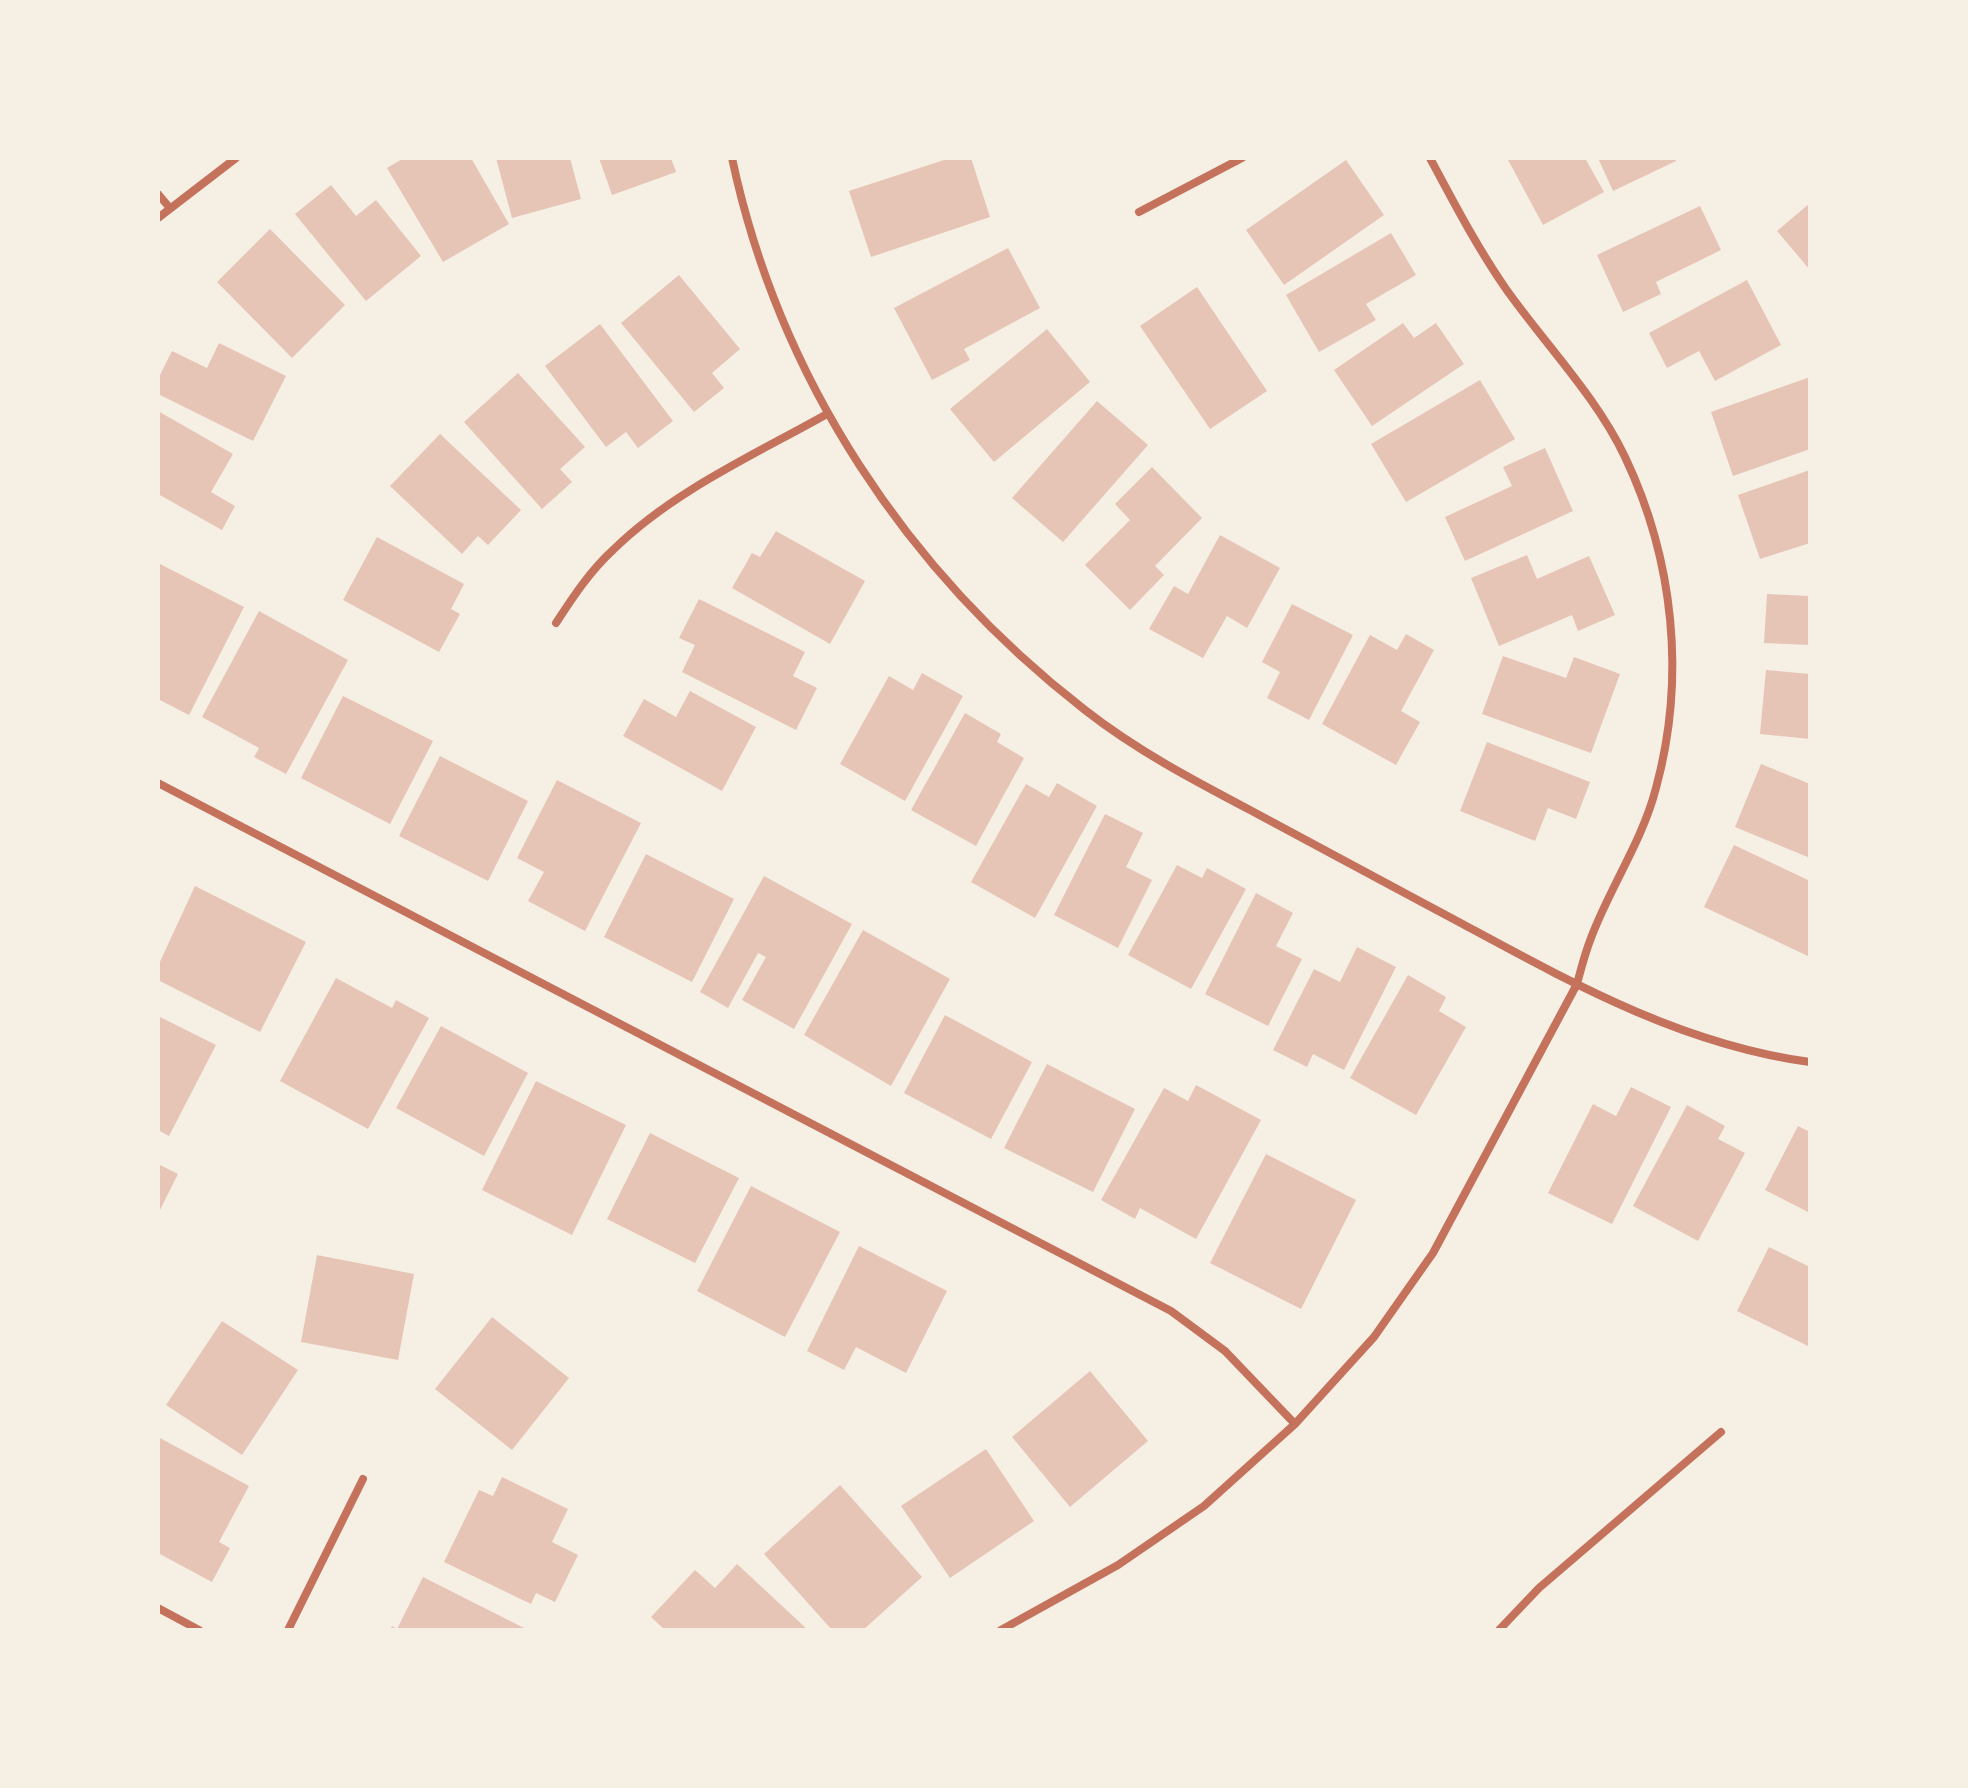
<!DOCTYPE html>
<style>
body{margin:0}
#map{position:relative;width:1968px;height:1788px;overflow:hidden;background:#f6efe4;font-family:"IBM Plex Sans",sans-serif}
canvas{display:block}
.frame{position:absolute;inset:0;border:160px solid #f6efe4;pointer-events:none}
</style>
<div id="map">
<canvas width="1968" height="1788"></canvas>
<div class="frame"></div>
</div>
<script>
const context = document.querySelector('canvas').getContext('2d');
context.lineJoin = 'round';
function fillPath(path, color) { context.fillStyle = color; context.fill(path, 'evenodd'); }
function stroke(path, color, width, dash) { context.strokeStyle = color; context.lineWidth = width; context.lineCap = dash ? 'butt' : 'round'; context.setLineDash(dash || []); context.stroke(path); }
fillPath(new Path2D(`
 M 404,158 L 471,158 L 509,224 L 443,262 L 387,168 Z
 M 496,158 L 570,158 L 581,199 L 512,218 Z
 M 599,158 L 671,158 L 676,172 L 612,195 Z
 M 950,158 L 971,158 L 990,217 L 871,257 L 849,191 Z
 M 1507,158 L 1585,158 L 1604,192 L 1543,225 Z
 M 1598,158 L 1674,158 L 1676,161 L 1613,191 Z
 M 1346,160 L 1384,215 L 1284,285 L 1246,230 Z
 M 331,185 L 356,216 L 376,200 L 421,256 L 366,301 L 295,214 Z
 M 1810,203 L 1810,270 L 1777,231 Z
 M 1700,206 L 1721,250 L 1656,282 L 1661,294 L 1623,312 L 1597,255 Z
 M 270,229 L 345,305 L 292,358 L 217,282 Z
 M 1391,233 L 1416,275 L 1366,304 L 1376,320 L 1319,352 L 1286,295 Z
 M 1008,248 L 1040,308 L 964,349 L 970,360 L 932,380 L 894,308 Z
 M 679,275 L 740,349 L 712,373 L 724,388 L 694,412 L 621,323 Z
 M 1747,280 L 1781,345 L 1715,381 L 1699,351 L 1667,368 L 1649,333 Z
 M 1197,287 L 1267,391 L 1210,429 L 1140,326 Z
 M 1403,323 L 1414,338 L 1436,323 L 1464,364 L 1372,426 L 1334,370 Z
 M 600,324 L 673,421 L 638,448 L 626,432 L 606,447 L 545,366 Z
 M 1047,329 L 1090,382 L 994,462 L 950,409 Z
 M 219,343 L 286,376 L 253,441 L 158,394 L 158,379 L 172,351 L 207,368 Z
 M 518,373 L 585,447 L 560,469 L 572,482 L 542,509 L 464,422 Z
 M 1810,377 L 1810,449 L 1733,476 L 1711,412 Z
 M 1480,380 L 1515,439 L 1406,502 L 1371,444 Z
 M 1097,401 L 1148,445 L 1063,542 L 1012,498 Z
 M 158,411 L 233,454 L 211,492 L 235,506 L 222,530 L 158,494 Z
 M 440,434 L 521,510 L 488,545 L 478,536 L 462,554 L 390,486 Z
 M 1545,448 L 1573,511 L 1465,561 L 1445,517 L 1512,486 L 1503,467 Z
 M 1152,467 L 1202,518 L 1155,566 L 1164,575 L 1130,610 L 1085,565 L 1130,520 L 1115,504 Z
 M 1810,470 L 1810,543 L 1760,559 L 1738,495 Z
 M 776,531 L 865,581 L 830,644 L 732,588 L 752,553 L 760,557 Z
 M 1220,535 L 1280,568 L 1247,628 L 1227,616 L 1203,658 L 1149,629 L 1174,586 L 1188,594 Z
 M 377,537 L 464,584 L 451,609 L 460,614 L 439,652 L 343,600 Z
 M 1527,555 L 1537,579 L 1589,556 L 1615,615 L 1578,631 L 1572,615 L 1499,646 L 1471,578 Z
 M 158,563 L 244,607 L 189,715 L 158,699 Z
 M 1767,594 L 1810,596 L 1810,645 L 1764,643 Z
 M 699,599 L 805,652 L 793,676 L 817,688 L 796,730 L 682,672 L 695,645 L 679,638 Z
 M 1292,604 L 1353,635 L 1309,720 L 1267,698 L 1280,672 L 1262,662 Z
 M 259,611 L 348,660 L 286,774 L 254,757 L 259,748 L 202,717 Z
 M 1406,634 L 1434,650 L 1401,711 L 1420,722 L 1396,765 L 1322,724 L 1370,635 L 1397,650 Z
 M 1503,656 L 1566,678 L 1574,657 L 1620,674 L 1591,753 L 1482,714 Z
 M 1766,670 L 1810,674 L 1810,739 L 1760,734 Z
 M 922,673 L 963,696 L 905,801 L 840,764 L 889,676 L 913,690 Z
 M 690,691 L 756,727 L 722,791 L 623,736 L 644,699 L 676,717 Z
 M 343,696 L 433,741 L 390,824 L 301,778 Z
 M 965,713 L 1001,734 L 997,742 L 1024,758 L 976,846 L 911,810 Z
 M 1487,742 L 1590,782 L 1576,819 L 1548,808 L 1535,841 L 1460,811 Z
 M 440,756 L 528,801 L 488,881 L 399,836 Z
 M 1761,764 L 1810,784 L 1810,858 L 1735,827 Z
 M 557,780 L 641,823 L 585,931 L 528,901 L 544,872 L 517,858 Z
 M 1057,783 L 1097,806 L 1035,918 L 971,882 L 1026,784 L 1049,797 Z
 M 1105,814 L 1143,833 L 1126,867 L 1152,880 L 1118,948 L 1054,915 Z
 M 1734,845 L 1810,881 L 1810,957 L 1704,907 Z
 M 646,854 L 734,899 L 692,982 L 604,937 Z
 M 1177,865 L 1202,878 L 1207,868 L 1246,889 L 1191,989 L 1128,955 Z
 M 764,876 L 852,924 L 794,1029 L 742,1000 L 766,957 L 758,953 L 728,1008 L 700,992 Z
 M 195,886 L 306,942 L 260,1032 L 158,980 L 158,966 Z
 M 1256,893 L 1293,913 L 1276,946 L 1302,959 L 1268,1026 L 1205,994 Z
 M 863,930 L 950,979 L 891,1086 L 804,1035 Z
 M 1357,947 L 1396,967 L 1344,1070 L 1313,1054 L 1307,1067 L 1273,1050 L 1314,969 L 1340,982 Z
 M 1408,975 L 1446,997 L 1439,1011 L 1466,1027 L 1416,1115 L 1350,1078 Z
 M 336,978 L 392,1008 L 396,1000 L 429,1018 L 368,1129 L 280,1081 Z
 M 945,1015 L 1032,1062 L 991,1139 L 904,1093 Z
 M 158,1016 L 216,1045 L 169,1136 L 158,1130 Z
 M 441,1026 L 528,1073 L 484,1156 L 396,1108 Z
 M 1047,1064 L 1135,1109 L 1093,1192 L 1004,1148 Z
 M 536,1081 L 626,1125 L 572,1235 L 482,1190 Z
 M 1196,1085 L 1261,1120 L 1196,1239 L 1140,1208 L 1135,1219 L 1101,1200 L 1164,1088 L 1188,1101 Z
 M 1631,1087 L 1671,1107 L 1612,1224 L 1548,1193 L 1593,1104 L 1616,1116 Z
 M 1687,1105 L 1725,1126 L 1718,1139 L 1745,1153 L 1698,1241 L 1633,1206 Z
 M 1798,1126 L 1810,1132 L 1810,1213 L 1765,1190 Z
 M 650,1133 L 739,1178 L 695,1263 L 607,1219 Z
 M 1266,1154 L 1356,1200 L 1301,1309 L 1210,1263 Z
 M 158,1164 L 178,1174 L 158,1214 Z
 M 751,1186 L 840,1232 L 785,1337 L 697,1291 Z
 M 859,1246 L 947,1291 L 906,1373 L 856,1347 L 844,1370 L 807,1351 Z
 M 1769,1247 L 1810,1267 L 1810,1347 L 1737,1311 Z
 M 317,1255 L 414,1274 L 398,1360 L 301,1342 Z
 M 492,1317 L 569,1378 L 512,1450 L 435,1389 Z
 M 222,1321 L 298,1370 L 242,1455 L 166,1405 Z
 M 1090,1371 L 1148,1441 L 1070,1507 L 1012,1437 Z
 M 158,1437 L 249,1486 L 219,1542 L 230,1548 L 212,1582 L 158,1553 Z
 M 986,1449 L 1034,1521 L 950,1578 L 901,1506 Z
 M 502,1477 L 568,1509 L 552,1542 L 578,1555 L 555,1602 L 536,1593 L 531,1604 L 444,1562 L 479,1490 L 493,1496 Z
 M 840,1485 L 922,1577 L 863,1630 L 832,1630 L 764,1554 Z
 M 737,1564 L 808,1630 L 665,1630 L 651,1617 L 695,1570 L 715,1588 Z
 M 423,1577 L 528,1630 L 390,1630 L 392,1626 L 397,1629 Z`), '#e6c5b7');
stroke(new Path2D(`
 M 732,158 C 779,379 907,572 1085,710 C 1136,750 1193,780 1250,810 C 1309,842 1368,873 1427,905 C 1550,970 1669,1043 1810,1062
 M 158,194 L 169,207
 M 1139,212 L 1242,158
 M 158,218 L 236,158
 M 556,623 C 573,597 590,571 613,550 C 673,491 754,455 827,414
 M 158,783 L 1171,1311 L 1225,1351 L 1295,1424
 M 158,1608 L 199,1630
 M 288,1630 L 363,1479
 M 1001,1630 L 1118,1565 L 1204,1506 L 1295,1424 L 1374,1337 L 1433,1253 L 1577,984 C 1581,969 1585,953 1591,938 C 1610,887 1642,842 1656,788 C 1686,678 1674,560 1625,457 C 1596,396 1545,344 1506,289 C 1477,247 1454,203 1430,158
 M 1499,1630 L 1539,1588 L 1721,1432`), '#c5725c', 8);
</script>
